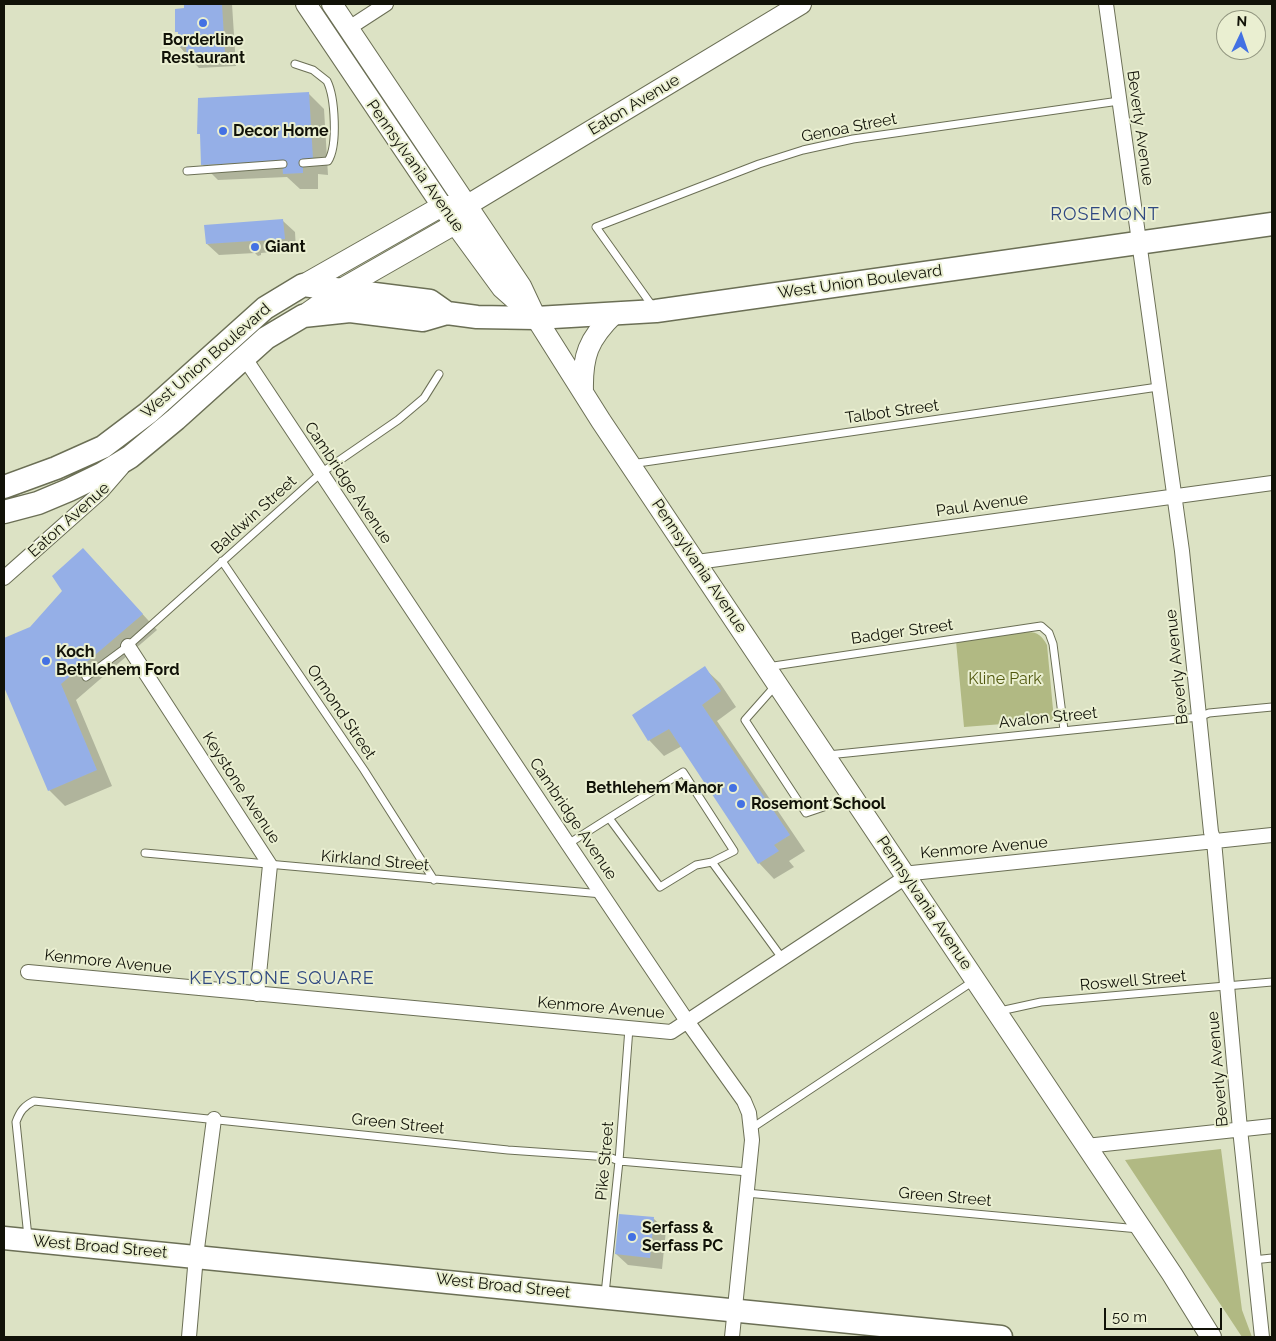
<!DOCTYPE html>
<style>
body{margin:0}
#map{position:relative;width:1276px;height:1341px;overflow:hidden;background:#dce2c4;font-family:Raleway,sans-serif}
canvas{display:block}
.frame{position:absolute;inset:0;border:5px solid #111208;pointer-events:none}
.north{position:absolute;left:1216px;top:10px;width:50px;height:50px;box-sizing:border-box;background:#eaefd1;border:1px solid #939781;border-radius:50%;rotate:3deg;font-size:14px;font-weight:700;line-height:20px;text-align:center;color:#111208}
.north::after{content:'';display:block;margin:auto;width:18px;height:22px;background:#4371e3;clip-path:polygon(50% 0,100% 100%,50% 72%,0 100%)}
.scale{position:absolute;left:1104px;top:1308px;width:118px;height:22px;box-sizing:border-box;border:2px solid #111208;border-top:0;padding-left:6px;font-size:15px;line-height:18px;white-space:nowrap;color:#111208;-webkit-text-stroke:4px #eaefd1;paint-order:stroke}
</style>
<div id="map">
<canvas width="1276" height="1341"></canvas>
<div class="frame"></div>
<div class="north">N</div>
<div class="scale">50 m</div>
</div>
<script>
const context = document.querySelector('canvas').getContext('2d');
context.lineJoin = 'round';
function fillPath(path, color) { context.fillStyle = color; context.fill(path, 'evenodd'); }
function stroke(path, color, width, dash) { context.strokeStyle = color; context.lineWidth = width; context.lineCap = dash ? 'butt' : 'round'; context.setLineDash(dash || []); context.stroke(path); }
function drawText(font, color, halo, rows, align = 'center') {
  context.font = font + ' Raleway,sans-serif'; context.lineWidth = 4; context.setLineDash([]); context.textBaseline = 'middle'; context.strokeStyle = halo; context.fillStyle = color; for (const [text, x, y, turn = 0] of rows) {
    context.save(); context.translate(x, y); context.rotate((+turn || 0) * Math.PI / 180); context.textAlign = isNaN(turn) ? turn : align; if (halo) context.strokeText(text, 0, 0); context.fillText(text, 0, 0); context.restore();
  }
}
fillPath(new Path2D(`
 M 1028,632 C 1038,632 1042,636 1047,645 L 1054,720 L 964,727 L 956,641 Z
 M 1221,1149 L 1242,1310 L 1252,1337 L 1242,1337 L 1125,1160 Z`), '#b1b983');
fillPath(new Path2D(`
 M 185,4 L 232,4 L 236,66 L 199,68 L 188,56 L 179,46 ZM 231,53 L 232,55 L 196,58 L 193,55 Z
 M 308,93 L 324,109 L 328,175 L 318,174 L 318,189 L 300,189 L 287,177 L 218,180 L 203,165 L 202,136 L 199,133 Z
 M 283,221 L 295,232 L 296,250 L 261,253 L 261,255 L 258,256 L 255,253 L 219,255 L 207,244 Z
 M 98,565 L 157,630 L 76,700 L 112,786 L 65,806 L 49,790 L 4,684 L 4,640 L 31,628 L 64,591 Z
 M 704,668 L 720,683 L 736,707 L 717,721 L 805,851 L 789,861 L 794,867 L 774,879 L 759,863 L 682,746 L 664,756 L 649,740 Z
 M 620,1215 L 654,1219 L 666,1230 L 662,1269 L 628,1265 L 616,1254 Z`), '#0003');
fillPath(new Path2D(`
 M 184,4 L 222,4 L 225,54 L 187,57 L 186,46 L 178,47 L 178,32 L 175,32 L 175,9 L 184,8 Z
 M 309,92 L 313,159 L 303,159 L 303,173 L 283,174 L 282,161 L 201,165 L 200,134 L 197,134 L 198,98 Z
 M 283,219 L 285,239 L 257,241 L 258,252 L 253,253 L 252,241 L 206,244 L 204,225 Z
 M 83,548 L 143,614 L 61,684 L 97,770 L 48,791 L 4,687 L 4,638 L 30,627 L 62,591 L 52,576 Z
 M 705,666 L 721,691 L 702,705 L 790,835 L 774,845 L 779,851 L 758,864 L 669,729 L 648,741 L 632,715 Z
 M 619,1214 L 654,1217 L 650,1258 L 615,1254 Z`), '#95afe7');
const lane = new Path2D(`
 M 295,64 L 313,70 L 327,81 C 335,97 338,146 328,161 L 303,163
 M 187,171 L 283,164
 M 653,307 L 596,227 L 759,164 L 803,150 L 853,139 L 1119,101
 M 631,464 L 1158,387
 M 222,561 L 364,770 L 434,880
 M 767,667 L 1041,626 L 1049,633 L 1053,644 L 1064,730
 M 86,677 L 128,646 L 321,473 L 398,420 L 424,398 L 439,374
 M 776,685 L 745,720 L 806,813 L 850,798
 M 828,755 L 1199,717 L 1209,713 L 1272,707
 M 568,844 L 609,818 L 660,887 L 696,865 L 712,862 L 734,851 L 683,772 L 609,818
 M 145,853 L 602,894
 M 712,862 L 782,958
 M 1000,1011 L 1041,1002 L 1272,982
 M 752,1128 L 975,980
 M 746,1193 L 1139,1229
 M 28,1237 L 16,1122 C 20,1111 24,1106 34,1101 L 508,1150 L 609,1157 L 619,1161 L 748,1172
 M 1253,1260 L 1272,1258
 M 605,1294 L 619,1161 L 629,1028`);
const street = new Path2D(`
 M 1106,4 L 1182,551 L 1211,832 L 1214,841 L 1240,1129 L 1262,1337
 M 349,28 L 386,4
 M 244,357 L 568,844 L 687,1021 L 744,1101 L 749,1113 L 752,1140 L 732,1337
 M 697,562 L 1272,483
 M 4,578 L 102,491 L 122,468
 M 128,646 L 270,865 L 257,994
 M 28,972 L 671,1032 L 912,873 L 1272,835
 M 1086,1146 L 1272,1126
 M 189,1337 L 196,1256 L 214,1119`);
const secondary = new Path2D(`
 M 306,4 L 442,206 L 502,288 L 529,312
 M 332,4 L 521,286 L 536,318 L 601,421 L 1172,1274 L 1211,1337
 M 303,285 L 442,206 L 454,206
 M 303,316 L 343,288 L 455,224 L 466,206 L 801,4
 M 583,392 C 582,356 588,339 615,313`);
const primary = new Path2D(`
 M 4,487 L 56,468 L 103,447 L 148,413 L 265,308 L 303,285 L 430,301 L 447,313
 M 4,512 L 38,503 L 69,490 L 102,474 L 130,457 L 176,419 L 266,338 L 303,316 L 350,311 L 423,320 L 447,313 L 477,317 L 536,318 L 656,311 L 1272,224
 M 4,1238 L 1001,1337`);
stroke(lane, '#6b6f55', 9);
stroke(street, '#6b6f55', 16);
stroke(secondary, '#6b6f55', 22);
stroke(primary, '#6b6f55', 25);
stroke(lane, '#fff', 7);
stroke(street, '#fff', 14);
stroke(secondary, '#fff', 20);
stroke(primary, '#fff', 22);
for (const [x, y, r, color] of [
 [203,23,5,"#4371e3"],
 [223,131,5,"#4371e3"],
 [255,247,5,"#4371e3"],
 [46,661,5,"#4371e3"],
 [733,788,5,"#4371e3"],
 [741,804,5,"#4371e3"],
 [632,1237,5,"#4371e3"]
]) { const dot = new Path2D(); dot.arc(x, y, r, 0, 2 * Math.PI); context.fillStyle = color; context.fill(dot); stroke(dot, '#eaefd1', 2); }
drawText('bold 16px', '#111208', '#eaefd1', [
 ["Borderline",203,40,"center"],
 ["Restaurant",203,58,"center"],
 ["Decor Home",233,131],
 ["Giant",265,247],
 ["Koch",56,652],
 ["Bethlehem Ford",56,670],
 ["Bethlehem Manor",723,788,"right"],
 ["Rosemont School",751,804],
 ["Serfass &",642,1228],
 ["Serfass PC",642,1246]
], 'left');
drawText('16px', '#111208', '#eaefd1', [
 ["Eaton Avenue",634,105,-31],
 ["Genoa Street",849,128,-11],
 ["Beverly Avenue",1140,128,82],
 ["Pennsylvania Avenue",415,166,55],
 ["West Union Boulevard",860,282,-8],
 ["West Union Boulevard",206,361,-41],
 ["Talbot Street",892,412,-8],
 ["Cambridge Avenue",348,483,56],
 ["Paul Avenue",982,505,-8],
 ["Baldwin Street",254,515,-42],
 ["Eaton Avenue",69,520,-42],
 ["Pennsylvania Avenue",699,566,56],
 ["Badger Street",902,632,-8],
 ["Beverly Avenue",1177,667,-96],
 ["Ormond Street",341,712,56],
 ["Avalon Street",1048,718,-6],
 ["Keystone Avenue",241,788,57],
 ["Cambridge Avenue",573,819,56],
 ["Kenmore Avenue",984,848,-5],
 ["Kirkland Street",375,861,5],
 ["Pennsylvania Avenue",924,903,56],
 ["Kenmore Avenue",108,962,6],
 ["Roswell Street",1133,981,-5],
 ["Kenmore Avenue",601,1008,5],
 ["Beverly Avenue",1218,1069,-95],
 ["Green Street",398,1124,6],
 ["Pike Street",605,1161,-85],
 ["Green Street",945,1197,5],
 ["West Broad Street",100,1247,5],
 ["West Broad Street",503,1286,6]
]);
drawText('16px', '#51580e', '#eaefd1', [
 ["Kline Park",1005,679]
]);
context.letterSpacing = '1px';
drawText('18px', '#2f4881', '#eaefd1', [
 ["ROSEMONT",1105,215],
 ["KEYSTONE SQUARE",282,979]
]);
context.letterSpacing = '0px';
</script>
